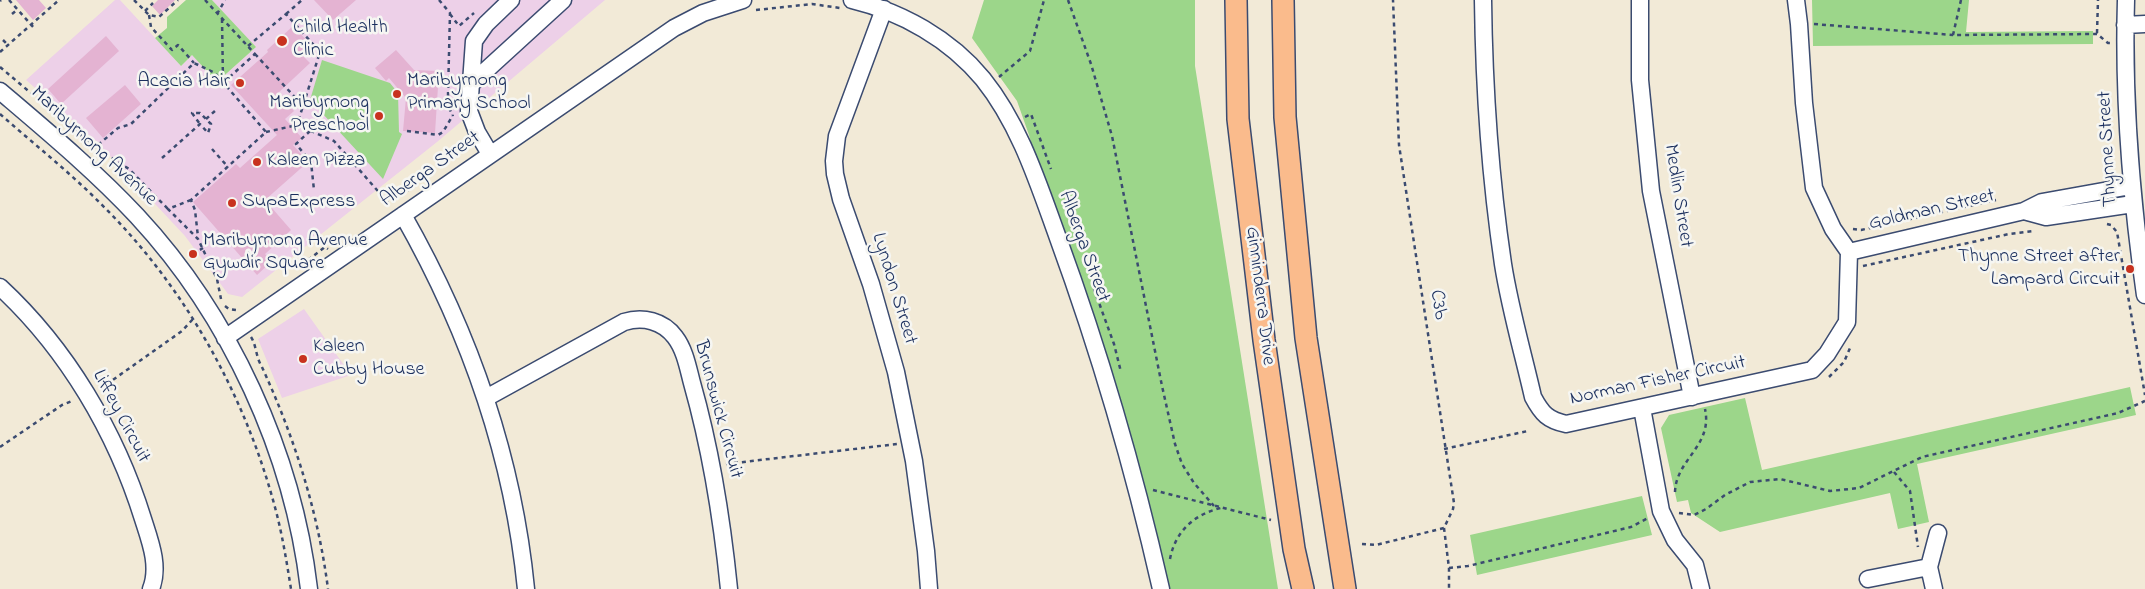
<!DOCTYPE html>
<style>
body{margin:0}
canvas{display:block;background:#f2ead7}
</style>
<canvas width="2145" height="589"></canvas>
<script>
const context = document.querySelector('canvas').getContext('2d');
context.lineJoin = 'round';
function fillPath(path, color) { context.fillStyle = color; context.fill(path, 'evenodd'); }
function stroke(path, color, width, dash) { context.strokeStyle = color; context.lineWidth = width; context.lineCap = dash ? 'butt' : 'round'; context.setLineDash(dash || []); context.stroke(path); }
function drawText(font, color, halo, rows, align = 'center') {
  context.font = font + ' "Indie Flower",sans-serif'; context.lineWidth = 5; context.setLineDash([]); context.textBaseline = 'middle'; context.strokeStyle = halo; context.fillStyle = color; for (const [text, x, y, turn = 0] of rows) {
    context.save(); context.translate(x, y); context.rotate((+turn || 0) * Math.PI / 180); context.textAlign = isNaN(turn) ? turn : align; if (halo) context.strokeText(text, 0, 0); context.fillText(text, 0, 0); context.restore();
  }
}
fillPath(new Path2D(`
 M 115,0 L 120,0 L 181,66 L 192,55 L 217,82 L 256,47 L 212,0 L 605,0 L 437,142 L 242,297 L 228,294 L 185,236 L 98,143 L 26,80 Z
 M 304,309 L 351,375 L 282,398 L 258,339 Z`), '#edd0e8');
fillPath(new Path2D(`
 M 186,0 L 212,0 L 256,47 L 217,82 L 192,55 L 181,66 L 155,38 L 167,28 L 167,17 Z
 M 984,0 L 1195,0 L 1195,66 L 1278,589 L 1161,589 L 1029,135 L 1017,101 L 972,38 Z
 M 1812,0 L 1969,0 L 1966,32 L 2093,31 L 2093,44 L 1813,46 Z
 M 322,60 L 390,83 L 398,93 L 399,132 L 402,134 L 383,179 L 310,100 Z
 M 2130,387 L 2136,415 L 1917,464 L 1929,522 L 1898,529 L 1890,493 L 1720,532 L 1691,513 L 1688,500 L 1677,502 L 1661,428 L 1669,415 L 1745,398 L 1762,470 Z
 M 1642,496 L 1652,535 L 1477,575 L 1470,535 Z`), '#9cd68a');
fillPath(new Path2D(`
 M 16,0 L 39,0 L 46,8 L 33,20 Z
 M 158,0 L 175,0 L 160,15 L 152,6 Z
 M 314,0 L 356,0 L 333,20 Z
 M 293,26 L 313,47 L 303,56 L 310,63 L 278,93 L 294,111 L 285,119 L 302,138 L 293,145 L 308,162 L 265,200 L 291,230 L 265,254 L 272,261 L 257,275 L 193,202 L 236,164 L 240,168 L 277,135 L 231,85 L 268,52 L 267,50 Z
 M 106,36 L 119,51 L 61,104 L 48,89 Z
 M 396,50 L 414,70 L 439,71 L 435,133 L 403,131 L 406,98 L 389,78 L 386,81 L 375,68 Z
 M 125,85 L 141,104 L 103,138 L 86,118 Z`), '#e4b3d2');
const minor = new Path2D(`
 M 852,0 C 902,12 950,39 983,79 C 1020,125 1038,183 1058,238 C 1100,353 1134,470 1161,589
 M 1483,0 C 1484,89 1490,176 1503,264 C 1510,309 1523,353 1533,397 C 1542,414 1548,420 1566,424 L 1812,370 L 1827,354 L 1847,322 L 1849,252 L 1833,229 L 1814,188 L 1804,103 L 1799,24 L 1796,0
 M 1640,0 L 1640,80 L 1651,191 L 1692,397
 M 2126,0 C 2123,99 2131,197 2145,295
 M 884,9 L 837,136 L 834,161 L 835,174 L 841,199 L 871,284 L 896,372 L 914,461 L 926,551 L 929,589
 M 2125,25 L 2145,24
 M 471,84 L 563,0
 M 0,91 C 47,131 95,171 137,216 C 230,316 293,453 309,589
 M 490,154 L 477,132 L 469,111 L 474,41 L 486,24 L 511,0
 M 2024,211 L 2046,217 L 2133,204
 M 403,215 C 469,331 513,456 526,589
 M 1849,252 L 2024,211 L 2042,202 L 2131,186
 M 0,287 C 67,349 116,432 143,519 C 150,541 160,566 151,589
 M 225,338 L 674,28 L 703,13 L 743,0
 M 486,398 L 624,322 C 643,316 663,321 675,337 C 685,350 688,368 692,383 C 711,450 722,519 729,589
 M 1642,408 L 1661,511 L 1675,540 L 1695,565 L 1701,589
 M 1868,579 L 1929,567
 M 1934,589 L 1929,567 L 1938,533`);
const major = new Path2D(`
 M 1236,0 L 1238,119 L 1264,340 L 1294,549 L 1303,589
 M 1283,0 L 1285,117 L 1306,338 L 1345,589`);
stroke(minor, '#3b4b70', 19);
stroke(major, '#3b4b70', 24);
stroke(new Path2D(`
 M 9,0 L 35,29
 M 134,0 L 149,15 L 159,17 L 178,0
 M 205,0 L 255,54 L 223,83
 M 439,0 L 450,13 L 448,95 L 449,108 L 453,116
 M 1068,0 L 1091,64 L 1112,136 L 1162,386 L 1175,444 L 1182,464 L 1194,483 L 1214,506
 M 1961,0 L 1953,35 L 2097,34 L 2108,43 L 2111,43
 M 0,1 L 1,0
 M 756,10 L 812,4 L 840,8
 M 145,11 L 153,3
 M 12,14 L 18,9
 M 217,14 L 225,0
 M 286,14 L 302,0
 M 450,14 L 459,26 L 474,13
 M 149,15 L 151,27 L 172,50 L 178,45 L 194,63
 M 222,19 L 223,81
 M 1814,24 L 1953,35
 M 2097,33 L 2098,0
 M 3,40 L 8,45
 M 248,46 L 286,14 L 320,52 L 297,125 L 334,141 L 391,206
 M 0,52 L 59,0
 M 255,54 L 303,106
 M 0,67 L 95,147 L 129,169 L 168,209
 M 999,77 L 1030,51 L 1044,0
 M 0,114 C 35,145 72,174 105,208 C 188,291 248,401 277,515 C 283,539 287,564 291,589
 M 1025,117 L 1031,114 L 1051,169
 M 206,119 L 216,110
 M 310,131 L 296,144 L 311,162 L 314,190
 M 407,131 L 438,135 L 443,132 L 453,115
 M 266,132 L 297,125
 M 212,149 L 228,167
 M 92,150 L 118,128 L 131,124 L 194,63 L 215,73 L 266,132 L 191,200 L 195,210 L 198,237
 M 162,158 L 200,124 L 208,133 L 211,124 L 200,113 L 192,113 L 200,124
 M 384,198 L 408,189 L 410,191
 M 191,200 L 168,209 L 198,239 L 217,279 L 221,299
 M 2107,224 L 2111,225 L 2117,232 L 2145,395
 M 1853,229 L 1861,230 L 1996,200
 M 193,254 L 203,248
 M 308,260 L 325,247 L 328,249
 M 1863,266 L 2009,234 L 2034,231
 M 1094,289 L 1114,344 L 1121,372
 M 225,306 L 229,309 L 236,310
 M 251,337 C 256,344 256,357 261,365 C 294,436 318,511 328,589
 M 1829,377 L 1844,362 L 1850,348
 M 100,389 L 182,331 L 193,319
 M 0,447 L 62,405 L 72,401
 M 1444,449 L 1528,431
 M 726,464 L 897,444
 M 1894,472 L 1910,491 L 1918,547
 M 1153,490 L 1271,520
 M 1675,492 C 1676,459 1713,446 1705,409
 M 1679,513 L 1694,515 L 1706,509 L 1725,495 L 1750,482 L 1780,479 L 1830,491 L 1859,488 L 1922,457 L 2118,413 L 2145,401
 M 1444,528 L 1449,568 L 1449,589
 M 1362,544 L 1376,545 L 1444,528 L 1453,509 L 1454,503 L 1399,145 L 1393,0
 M 1170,559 C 1175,532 1194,514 1221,508
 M 1449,568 L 1468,566 L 1631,527 L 1648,518`), '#3b4b70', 2.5, [4, 4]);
stroke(minor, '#fff', 16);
stroke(major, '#fabb8c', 21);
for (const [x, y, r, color] of [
 [282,41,6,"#c8321e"],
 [240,83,5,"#c8321e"],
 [397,94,5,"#c8321e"],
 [379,116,5,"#c8321e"],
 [257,162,5,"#c8321e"],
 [232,203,5,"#c8321e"],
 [193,254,5,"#c8321e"],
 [2130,269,5,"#c8321e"],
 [303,359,5,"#c8321e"]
]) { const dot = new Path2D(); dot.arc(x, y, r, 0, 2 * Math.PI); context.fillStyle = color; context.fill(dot); stroke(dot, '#f6f6f2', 2); }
drawText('20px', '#1b2f5e', '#f6f6f2', [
 ["Child Health",293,29],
 ["Clinic",293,52],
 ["Maribyrnong",407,82],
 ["Primary School",407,105],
 ["Acacia Hair",230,83,"right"],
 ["Maribyrnong",369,104,"right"],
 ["Preschool",369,127,"right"],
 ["Kaleen Pizza",267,162],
 ["SupaExpress",242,203],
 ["Maribyrnong Avenue",203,242],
 ["Gywdir Square",203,265],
 ["Thynne Street after",2120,258,"right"],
 ["Lampard Circuit",2120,281,"right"],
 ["Kaleen",313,348],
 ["Cubby House",313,371]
], 'left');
drawText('20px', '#1b2f5e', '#f6f6f2', [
 ["Maribyrnong Avenue",93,147,43],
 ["Thynne Street",2109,149,-93],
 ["Alberga Street",431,170,-35],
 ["Medlin Street",1677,196,81],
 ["Goldman Street",1932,211,-13],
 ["Alberga Street",1083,247,70],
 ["Lyndon Street",893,289,73],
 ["Ginninderra Drive",1259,296,83],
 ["C3b",1437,305,81],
 ["Norman Fisher Circuit",1658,382,-12],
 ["Brunswick Circuit",717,410,75],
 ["Liffey Circuit",120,417,62]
]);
</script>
